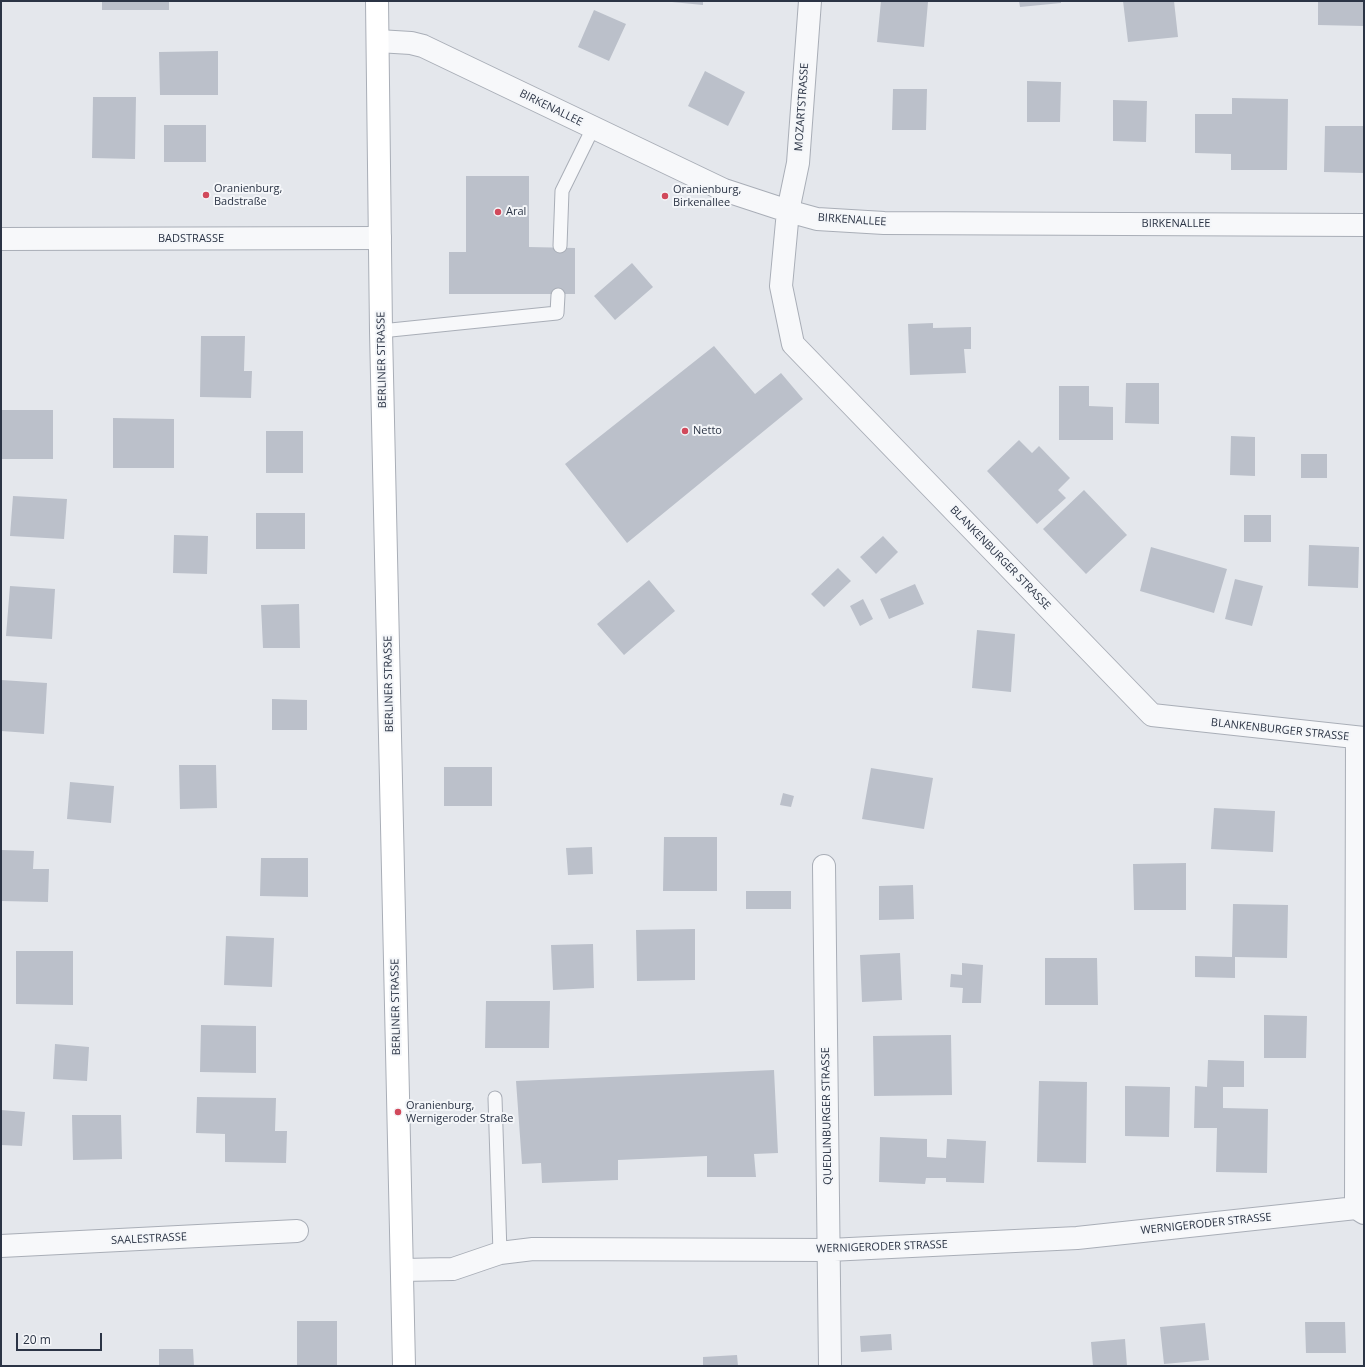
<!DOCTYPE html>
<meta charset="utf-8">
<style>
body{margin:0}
#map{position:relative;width:1365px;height:1367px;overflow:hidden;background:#e4e7ec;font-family:"Open Sans",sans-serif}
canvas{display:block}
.frame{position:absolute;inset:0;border:2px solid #2b3445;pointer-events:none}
.scale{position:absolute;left:16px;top:1333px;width:86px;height:18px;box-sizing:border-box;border:2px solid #2b3445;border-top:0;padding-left:5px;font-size:12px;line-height:14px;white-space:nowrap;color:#2b3445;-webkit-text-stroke:3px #f4f6f9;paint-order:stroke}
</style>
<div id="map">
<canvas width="1365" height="1367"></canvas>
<div class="frame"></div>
<div class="scale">20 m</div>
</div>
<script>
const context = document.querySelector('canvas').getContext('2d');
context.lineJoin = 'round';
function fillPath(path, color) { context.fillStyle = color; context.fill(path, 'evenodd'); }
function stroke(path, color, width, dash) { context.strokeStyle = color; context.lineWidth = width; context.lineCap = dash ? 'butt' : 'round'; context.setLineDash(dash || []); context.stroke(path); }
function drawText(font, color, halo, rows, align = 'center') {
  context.font = font + ' "Open Sans",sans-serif'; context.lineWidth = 4; context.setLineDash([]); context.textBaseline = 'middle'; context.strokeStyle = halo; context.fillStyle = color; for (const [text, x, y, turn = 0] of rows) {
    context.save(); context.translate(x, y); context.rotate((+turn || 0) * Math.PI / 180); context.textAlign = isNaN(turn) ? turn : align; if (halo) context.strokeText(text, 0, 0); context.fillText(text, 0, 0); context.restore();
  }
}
fillPath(new Path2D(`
 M 102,1 L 169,1 L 169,10 L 102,10 Z
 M 672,1 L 703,1 L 703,5 L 672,2 Z
 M 881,1 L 928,2 L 924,47 L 877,42 Z
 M 1019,1 L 1061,1 L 1061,3 L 1020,7 Z
 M 1123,1 L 1174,1 L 1178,37 L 1128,42 Z
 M 1318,1 L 1364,1 L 1364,26 L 1318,25 Z
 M 594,10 L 626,24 L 609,61 L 578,47 Z
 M 218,51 L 218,95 L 160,95 L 159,52 Z
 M 705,71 L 745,92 L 728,126 L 688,106 Z
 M 1027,81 L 1061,82 L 1060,122 L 1027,122 Z
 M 893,89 L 927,89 L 926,130 L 892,130 Z
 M 93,97 L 136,97 L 135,159 L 92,158 Z
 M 1232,98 L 1288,99 L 1287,170 L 1231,170 L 1231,154 L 1195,153 L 1195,114 L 1232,114 Z
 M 1113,100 L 1147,101 L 1146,142 L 1113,141 Z
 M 164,125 L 206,125 L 206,162 L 164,162 Z
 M 1325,126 L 1364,126 L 1364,173 L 1324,172 Z
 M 466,176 L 529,176 L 529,247 L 575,248 L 575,294 L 449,294 L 449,252 L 466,252 Z
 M 632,263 L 653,287 L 615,320 L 594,296 Z
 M 933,323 L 933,328 L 971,327 L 971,349 L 964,349 L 966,373 L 910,375 L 908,324 Z
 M 201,336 L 245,336 L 244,371 L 252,371 L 251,398 L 200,397 Z
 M 714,346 L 755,394 L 781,373 L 803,399 L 627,543 L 565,464 Z
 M 1126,383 L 1159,383 L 1159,424 L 1125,423 Z
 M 1059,386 L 1089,386 L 1089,406 L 1113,407 L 1113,440 L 1059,440 Z
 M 1,410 L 53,410 L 53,459 L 1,459 Z
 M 113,418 L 174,419 L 174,468 L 113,468 Z
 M 266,431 L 303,431 L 303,473 L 266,473 Z
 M 1231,436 L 1255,437 L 1255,476 L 1230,475 Z
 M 1019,440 L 1032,453 L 1039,446 L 1070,478 L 1058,490 L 1066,498 L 1037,524 L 987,471 Z
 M 1301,454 L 1327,454 L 1327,478 L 1301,478 Z
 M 1084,490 L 1127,535 L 1086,574 L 1043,529 Z
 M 13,496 L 67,499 L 64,539 L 10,536 Z
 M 256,513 L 305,513 L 305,549 L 256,549 Z
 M 1244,515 L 1271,515 L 1271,542 L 1244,542 Z
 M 174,535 L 208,536 L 207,574 L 173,573 Z
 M 883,536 L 898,552 L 876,574 L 860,557 Z
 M 1309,545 L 1359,547 L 1358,588 L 1308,586 Z
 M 1151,547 L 1227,569 L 1214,613 L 1140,591 Z
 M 838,568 L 851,581 L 824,607 L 811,594 Z
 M 1235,579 L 1263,586 L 1252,626 L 1225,619 Z
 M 649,580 L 675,611 L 624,655 L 597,624 Z
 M 915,584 L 924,604 L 889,619 L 880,599 Z
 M 10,586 L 55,589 L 52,639 L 6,636 Z
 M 863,599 L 873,619 L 860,626 L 850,606 Z
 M 299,604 L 300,648 L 263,648 L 261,605 Z
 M 977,630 L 1015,634 L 1011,692 L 972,688 Z
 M 1,680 L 47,683 L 44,734 L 1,731 Z
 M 272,699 L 307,700 L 307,730 L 272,730 Z
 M 179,765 L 216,765 L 217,808 L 180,809 Z
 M 444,767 L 492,767 L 492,806 L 444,806 Z
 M 871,768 L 933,778 L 924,829 L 862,819 Z
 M 70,782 L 114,786 L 111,823 L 67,819 Z
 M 783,793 L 794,796 L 791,807 L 780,805 Z
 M 1214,808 L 1275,811 L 1273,852 L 1211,849 Z
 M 664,837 L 717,837 L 717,891 L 663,891 Z
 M 592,847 L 593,874 L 568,875 L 566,848 Z
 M 1,850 L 34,851 L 33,869 L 49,869 L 48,902 L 1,901 Z
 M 261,858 L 308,858 L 308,897 L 260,896 Z
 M 1186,863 L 1186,910 L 1134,910 L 1133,864 Z
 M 913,885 L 914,919 L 879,920 L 879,886 Z
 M 746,891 L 791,891 L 791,909 L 746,909 Z
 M 1233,904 L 1288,905 L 1287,958 L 1235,957 L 1235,978 L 1195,977 L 1195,956 L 1232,957 Z
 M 695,929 L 695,980 L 637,981 L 636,930 Z
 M 226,936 L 274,938 L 272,987 L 224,985 Z
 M 593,944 L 594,988 L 553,990 L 551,945 Z
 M 16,951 L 73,951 L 73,1005 L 16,1004 Z
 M 900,953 L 902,1000 L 862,1002 L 860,955 Z
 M 1045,958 L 1097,958 L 1098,1005 L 1045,1005 Z
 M 962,963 L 983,965 L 981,1003 L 962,1003 L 963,988 L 950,987 L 951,974 L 962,975 Z
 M 486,1001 L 550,1001 L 549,1048 L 485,1048 Z
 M 1264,1015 L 1307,1016 L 1306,1058 L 1264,1058 Z
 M 201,1025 L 256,1026 L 256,1073 L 200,1072 Z
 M 951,1035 L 952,1095 L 874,1096 L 873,1036 Z
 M 55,1044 L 89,1047 L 87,1081 L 53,1079 Z
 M 1208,1060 L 1244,1061 L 1244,1087 L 1223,1087 L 1223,1108 L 1268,1109 L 1267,1173 L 1216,1172 L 1217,1128 L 1194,1128 L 1195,1086 L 1207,1087 Z
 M 774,1070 L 778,1153 L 754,1154 L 756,1177 L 707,1177 L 707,1156 L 618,1160 L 618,1180 L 542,1183 L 541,1163 L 522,1164 L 516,1081 Z
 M 1039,1081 L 1087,1082 L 1086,1163 L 1037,1162 Z
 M 1125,1086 L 1170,1087 L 1169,1137 L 1125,1136 Z
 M 197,1097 L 276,1098 L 275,1131 L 287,1131 L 286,1163 L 225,1162 L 225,1134 L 196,1133 Z
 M 1,1110 L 25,1112 L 22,1146 L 1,1145 Z
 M 72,1115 L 121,1115 L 122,1159 L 73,1160 Z
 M 880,1137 L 927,1139 L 927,1157 L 946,1158 L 947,1139 L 986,1141 L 984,1183 L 946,1182 L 946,1178 L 926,1178 L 925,1184 L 879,1182 Z
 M 297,1321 L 337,1321 L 337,1366 L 297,1366 Z
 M 1305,1322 L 1345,1322 L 1346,1353 L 1306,1353 Z
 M 1205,1323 L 1209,1360 L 1164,1364 L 1160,1327 Z
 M 891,1334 L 892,1350 L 861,1352 L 860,1336 Z
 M 1125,1339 L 1127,1366 L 1093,1366 L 1091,1342 Z
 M 159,1349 L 193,1349 L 194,1366 L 159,1366 Z
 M 737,1355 L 738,1366 L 703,1366 L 703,1357 Z`), '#bbc0ca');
const service = new Path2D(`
 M 560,246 L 562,191 L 593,128
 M 381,331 L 557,313 L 558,295
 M 495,1098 L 500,1253`);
const minor = new Path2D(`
 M 810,1 L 798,163 L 788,211 L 781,286 L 793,344 L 1152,715 L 1364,738
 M 378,41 L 411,43 L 423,46 L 724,190 L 788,211 L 817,219 L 884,223 L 1364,225
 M 1,239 L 380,238
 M 1357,738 L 1356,1208 L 1364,1213
 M 824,866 L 830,1366
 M 1,1246 L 297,1231
 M 402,1270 L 453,1269 L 500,1253 L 533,1249 L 829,1250 L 1077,1238 L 1356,1208 L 1364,1206`);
const secondary = new Path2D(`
 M 377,1 L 381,331 L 404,1366`);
stroke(service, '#a9aeb7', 15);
stroke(minor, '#a9aeb7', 24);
stroke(secondary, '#a9aeb7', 24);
stroke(service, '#f7f8fa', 13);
stroke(minor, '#f7f8fa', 22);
stroke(secondary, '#fff', 22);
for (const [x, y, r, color] of [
 [206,195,4,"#d1495b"],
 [665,196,4,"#d1495b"],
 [498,212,4,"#d1495b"],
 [685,431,4,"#d1495b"],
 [398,1112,4,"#d1495b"]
]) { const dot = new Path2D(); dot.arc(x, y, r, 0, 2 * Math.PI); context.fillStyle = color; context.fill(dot); stroke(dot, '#f4f6f9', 1.5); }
drawText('11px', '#2b3445', '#f4f6f9', [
 ["MOZARTSTRASSE",802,107,-86],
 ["BIRKENALLEE",551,108,26],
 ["BIRKENALLEE",852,220,4],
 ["BIRKENALLEE",1176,224],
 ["BADSTRASSE",191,239],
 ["BERLINER STRASSE",382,360,-91],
 ["BLANKENBURGER STRASSE",1000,558,46],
 ["BERLINER STRASSE",389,684,-91],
 ["BLANKENBURGER STRASSE",1280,730,6],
 ["BERLINER STRASSE",396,1007,-91],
 ["QUEDLINBURGER STRASSE",827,1116,-91],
 ["WERNIGERODER STRASSE",1206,1224,-6],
 ["SAALESTRASSE",149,1239,-3],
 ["WERNIGERODER STRASSE",882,1247,-2]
]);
drawText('11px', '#2b3445', '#f4f6f9', [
 ["Oranienburg,",214,189],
 ["Badstraße",214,202],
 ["Oranienburg,",673,190],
 ["Birkenallee",673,203],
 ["Aral",506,212],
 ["Netto",693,431],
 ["Oranienburg,",406,1106],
 ["Wernigeroder Straße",406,1119]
], 'left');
</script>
